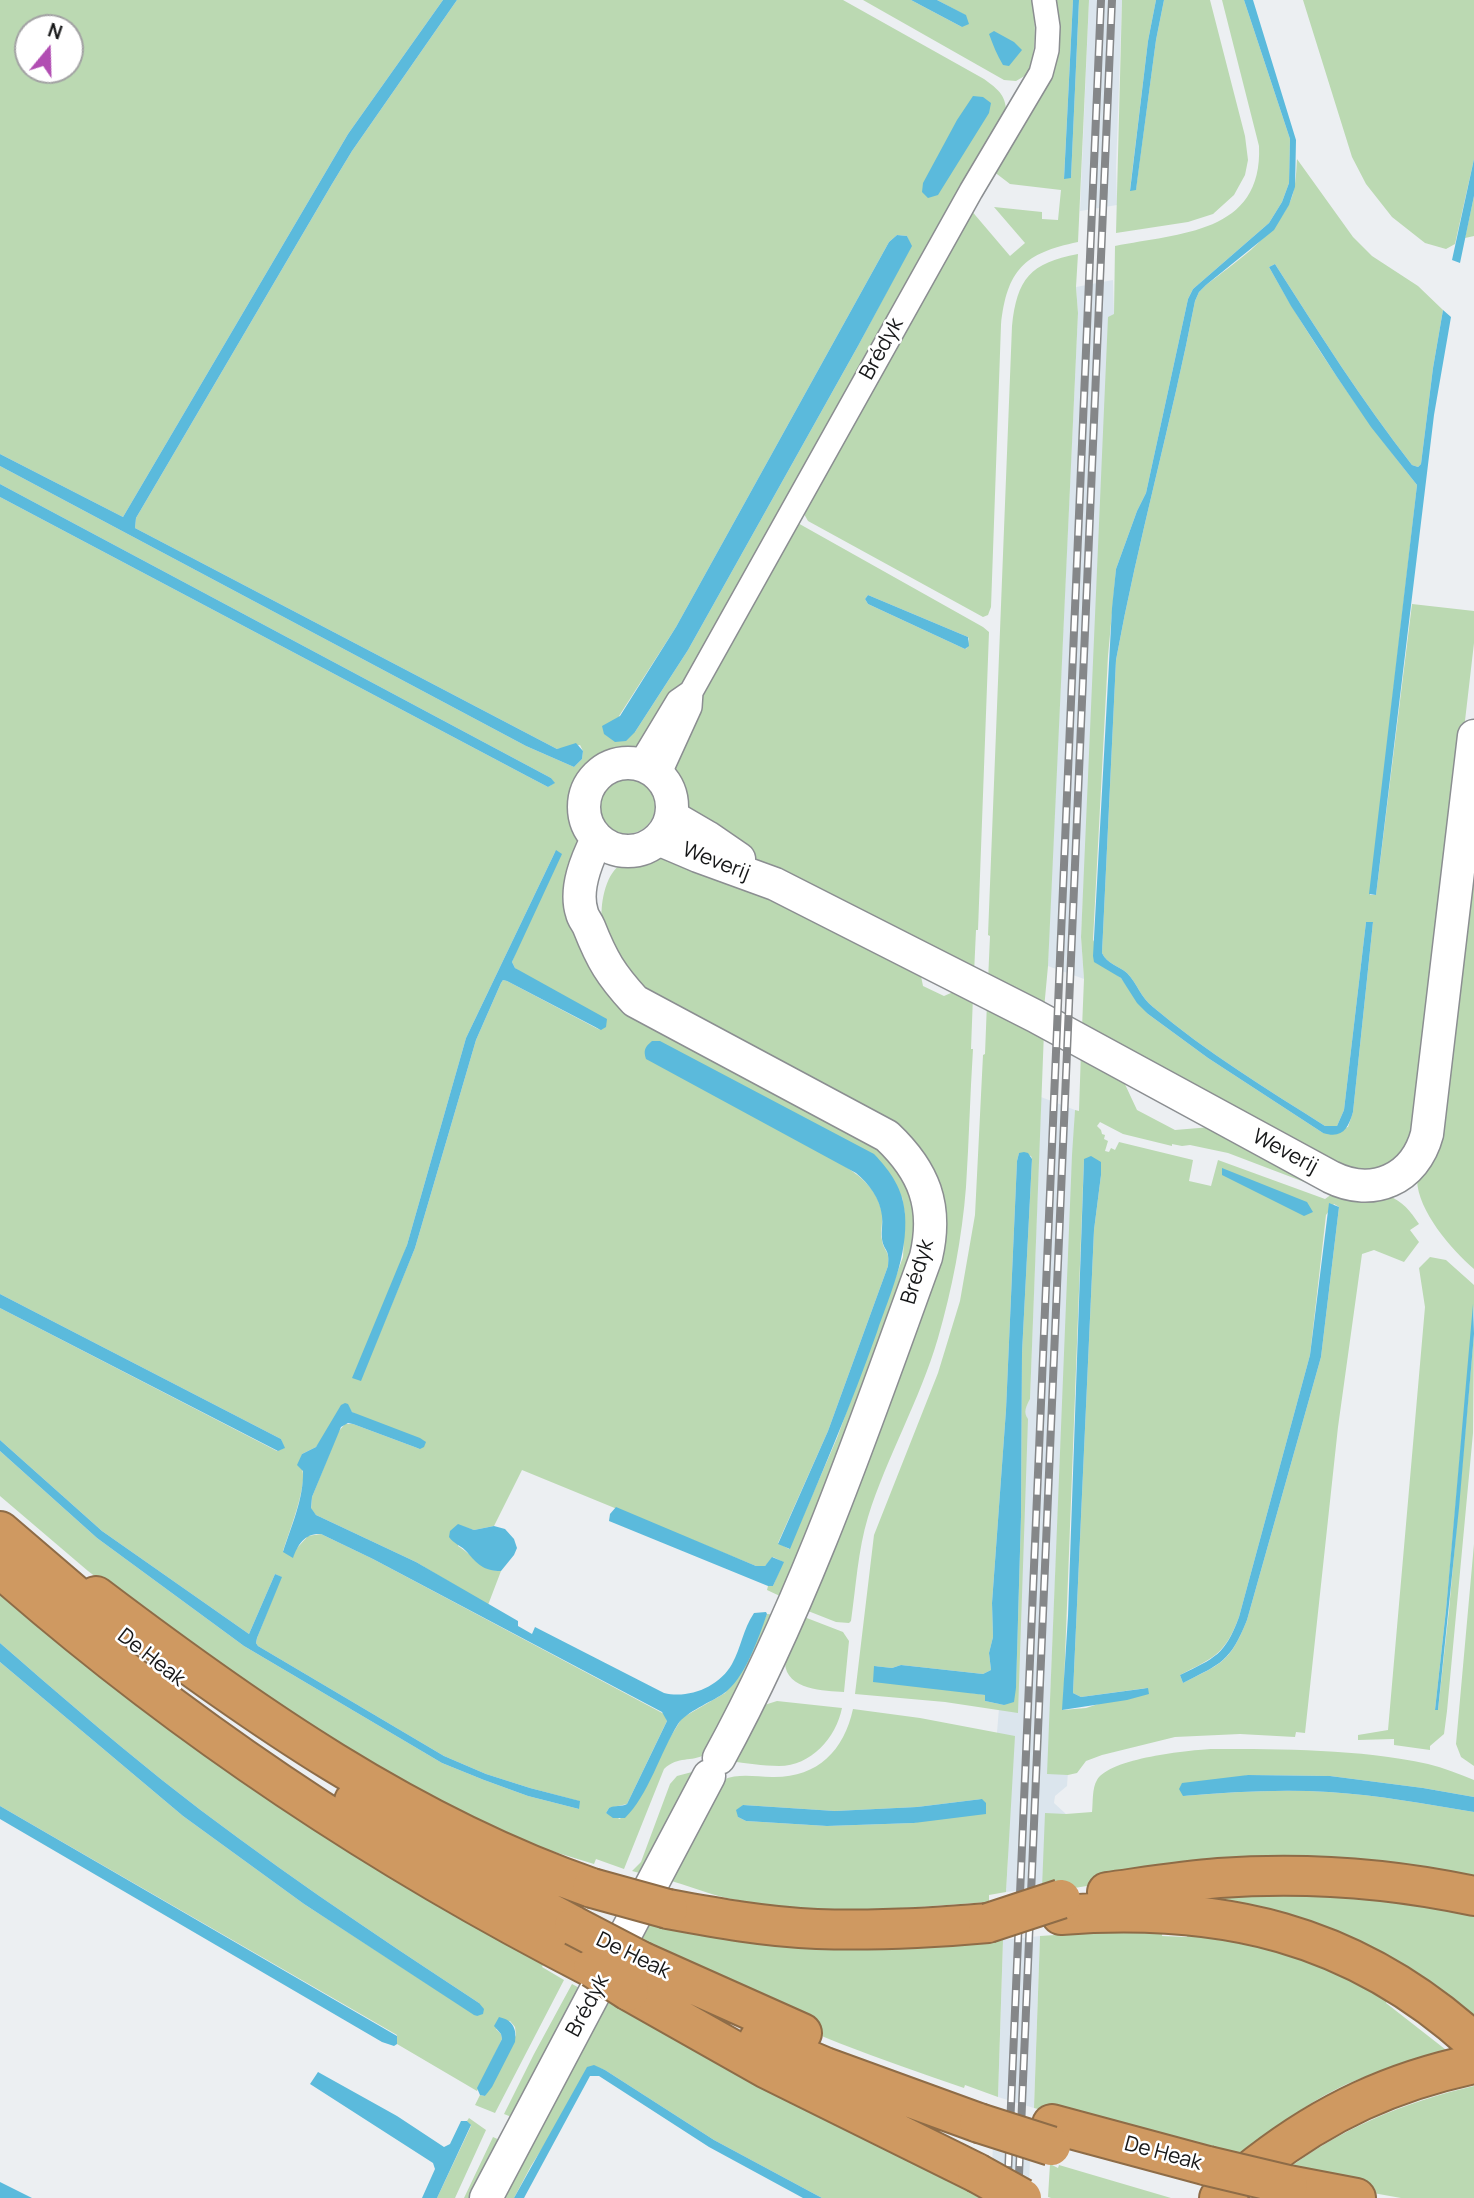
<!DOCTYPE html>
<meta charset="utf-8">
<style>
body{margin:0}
#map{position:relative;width:1474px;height:2198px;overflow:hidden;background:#eceff2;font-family:Manrope,sans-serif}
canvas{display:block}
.north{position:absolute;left:14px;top:14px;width:70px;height:70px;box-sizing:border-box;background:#fff;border:2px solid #a2a2a3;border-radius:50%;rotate:19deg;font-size:19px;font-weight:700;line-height:28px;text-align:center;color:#161718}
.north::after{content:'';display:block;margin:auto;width:24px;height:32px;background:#b14db2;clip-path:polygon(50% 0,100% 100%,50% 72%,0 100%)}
</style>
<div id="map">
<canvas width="1474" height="2198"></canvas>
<div class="north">N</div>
</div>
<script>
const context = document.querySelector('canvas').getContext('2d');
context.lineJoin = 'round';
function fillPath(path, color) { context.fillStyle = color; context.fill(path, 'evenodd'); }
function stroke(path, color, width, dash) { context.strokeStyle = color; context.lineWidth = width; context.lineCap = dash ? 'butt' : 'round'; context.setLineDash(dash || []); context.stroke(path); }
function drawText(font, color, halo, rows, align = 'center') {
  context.font = font + ' Manrope,sans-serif'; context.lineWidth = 5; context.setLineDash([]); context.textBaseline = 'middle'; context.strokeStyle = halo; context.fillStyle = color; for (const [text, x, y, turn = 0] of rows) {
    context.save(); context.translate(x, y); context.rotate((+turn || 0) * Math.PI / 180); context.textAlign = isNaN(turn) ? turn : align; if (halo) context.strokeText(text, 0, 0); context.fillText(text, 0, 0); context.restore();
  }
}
fillPath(new Path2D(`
 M 1089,0 L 1122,0 L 1116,168 L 1117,205 L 1080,211 Z
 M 1113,280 L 1114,314 L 1081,937 L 1084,979 L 1048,966 L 1049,930 L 1078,313 L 1076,287 Z
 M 1041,1097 L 1075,1110 L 1050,1703 L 1069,1758 L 1067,1786 L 1055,1796 L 1054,1803 L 1066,1814 L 1042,1888 L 1006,1892 L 1008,1859 L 996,1745 L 999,1708 L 1020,1609 L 1025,1409 L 1030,1399 Z
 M 1040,1936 L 1034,2108 L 998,2097 L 1003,1940 Z
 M 993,2146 L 1030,2158 L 1029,2185 L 992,2165 Z`), '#dbe5ed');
fillPath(new Path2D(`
 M 0,0 L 443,0 L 348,134 L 123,517 L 0,454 ZM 28,28 L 70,28 L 70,70 L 28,70 Z
 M 457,0 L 843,0 L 984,79 C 999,90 1007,96 1006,115 L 687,677 L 642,744 C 626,758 602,754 586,773 C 577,783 574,796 574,809 C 574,820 579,830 581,840 C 586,880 587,920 589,960 L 881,1144 L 915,1194 L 916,1256 L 782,1597 L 767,1590 L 768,1586 L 773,1586 L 783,1562 L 773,1557 L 765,1566 L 756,1566 L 522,1470 L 494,1526 L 474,1530 L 458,1525 L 458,1546 C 475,1556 478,1570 501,1571 L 488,1605 L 416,1562 L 316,1515 L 311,1509 L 312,1497 L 338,1432 L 345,1424 L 353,1424 L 420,1449 L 352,1412 L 349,1408 L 316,1447 L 302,1454 C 300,1465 304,1471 303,1481 C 300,1505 290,1529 283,1551 L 297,1548 L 308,1536 L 321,1534 L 373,1559 L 666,1715 L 667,1721 L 664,1727 L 627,1804 L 609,1808 L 606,1813 L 620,1819 L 682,1718 L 725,1693 L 743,1669 L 767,1614 L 780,1615 L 706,1754 C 690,1763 679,1755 664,1769 L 624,1869 L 596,1859 L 594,1864 L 522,1842 L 411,1792 L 184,1644 L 88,1571 L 0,1496 L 0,1451 L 97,1538 L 244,1646 L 442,1763 L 484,1780 L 528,1796 L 579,1809 L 579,1801 L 530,1788 L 486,1774 L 444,1756 L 258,1646 L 256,1643 L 257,1638 L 281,1577 L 275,1574 L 249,1634 L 102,1531 L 0,1440 L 0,1308 L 277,1451 L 284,1448 L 281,1439 L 0,1294 L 0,497 L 527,776 L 548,787 L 554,783 L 551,778 L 0,484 L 0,466 L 526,746 L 574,767 L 582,759 L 583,751 L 580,745 L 557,749 L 135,528 L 136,518 L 332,184 L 352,151 ZM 897,235 L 907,236 L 911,246 L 858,346 L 688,650 L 635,732 L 619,716 L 676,627 L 889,242 ZM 556,850 L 512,962 L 515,968 L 600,1030 L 507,981 L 503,980 L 501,983 L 476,1040 L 415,1248 L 360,1381 L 407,1245 L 466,1038 ZM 836,1161 L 902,1197 L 905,1215 L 903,1257 L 837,1438 L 789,1549 L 778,1543 L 828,1431 L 888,1266 C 890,1249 884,1253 882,1240 C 880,1232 883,1222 882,1213 C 877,1187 857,1173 836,1161 Z
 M 863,0 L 911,0 L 962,27 L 965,15 L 937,0 L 1032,0 C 1036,26 1037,48 1028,74 L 1016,81 L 1004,80 Z
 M 1054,0 L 1073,0 L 1064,178 L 1071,178 L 1079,0 L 1089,0 L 1078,242 C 1024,253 1007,270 1001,325 L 991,607 L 988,615 L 983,617 L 808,521 L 804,514 L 970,209 L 1010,256 L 1025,243 L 994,207 L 1042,212 L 1042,219 L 1058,220 L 1061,190 L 1010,184 L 993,171 L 1047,80 Z
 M 1122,0 L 1156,0 L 1148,41 L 1130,190 L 1136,189 L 1156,40 L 1164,0 L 1210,0 L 1245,136 L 1248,160 L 1245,175 L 1234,195 L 1213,214 L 1188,222 L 1116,233 Z
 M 1222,0 L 1244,0 L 1290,139 L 1289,183 L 1282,202 L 1269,223 L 1193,289 L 1188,299 L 1146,493 L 1137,511 L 1116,569 L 1108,656 L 1093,940 L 1112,971 L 1121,978 L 1148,1014 L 1208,1058 L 1323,1133 L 1348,1127 L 1353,1112 L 1373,922 L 1366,922 L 1344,1110 L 1337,1126 L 1325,1126 C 1267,1089 1206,1052 1153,1007 C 1141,998 1137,983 1127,973 C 1119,966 1107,964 1102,953 L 1116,660 C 1138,539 1172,421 1195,301 L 1199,292 L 1206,285 C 1236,262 1269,240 1288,206 C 1296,192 1296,174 1297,159 L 1353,237 L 1372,256 L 1418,286 L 1443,310 L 1433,368 L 1421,464 L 1418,467 L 1412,465 C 1362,401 1319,333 1275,264 L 1269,267 C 1312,344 1362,416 1417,485 L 1370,895 L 1376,895 L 1412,604 L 1474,611 L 1474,643 L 1417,1135 L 1389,1169 L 1350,1174 L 1082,1028 L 1084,979 L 1081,937 L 1108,317 L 1114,314 L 1115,246 C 1179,233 1263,234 1259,146 Z
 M 1303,0 L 1474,0 L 1474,159 L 1455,244 L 1446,249 L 1425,243 L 1392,217 L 1366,184 L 1352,157 Z
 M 1474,196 L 1474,236 L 1465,238 Z
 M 1078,254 L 1076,287 L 1078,313 L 1048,966 L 1044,1009 L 988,981 L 990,936 L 988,935 L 1012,326 C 1017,279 1030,263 1078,254 Z
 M 796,522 L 983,627 L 989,632 L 978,930 L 976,930 L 974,974 L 773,871 L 731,844 L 681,805 L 676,780 L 675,760 L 714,671 ZM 868,595 L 968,637 L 969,639 L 967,648 L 965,649 L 868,604 L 865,599 Z
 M599 806a28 28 0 1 1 56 0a28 28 0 1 1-56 0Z
 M 1474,793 L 1474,1269 C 1451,1249 1418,1211 1417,1180 Z
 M 661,853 L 760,889 L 920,971 L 923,986 L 944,996 L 960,989 L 973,996 L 971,1049 L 973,1049 C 970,1095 969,1141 966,1187 C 962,1238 952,1290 938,1338 C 920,1400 887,1456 868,1517 C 858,1550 856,1586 851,1621 L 849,1623 L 836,1622 L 803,1609 L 936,1260 L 927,1168 L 641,993 C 635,987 627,980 622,973 C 617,964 604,931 602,922 C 600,905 605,876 619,866 C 631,857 647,856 661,853 Z
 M 987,1002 L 1044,1031 L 1030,1399 C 1026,1407 1023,1412 1028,1419 L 1018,1713 L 945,1702 L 855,1694 L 874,1535 L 938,1373 L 960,1301 L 975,1215 L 983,1055 L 985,1054 ZM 1019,1153 L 1031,1156 L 1032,1159 L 1022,1353 L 1021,1517 L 1016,1688 L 1004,1705 L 985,1701 L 986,1695 L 971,1693 L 874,1666 L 892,1668 L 901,1665 L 983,1674 L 991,1670 L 989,1653 L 993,1637 L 992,1603 L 1006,1410 L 1017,1161 Z
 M 1081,1051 L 1123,1080 L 1137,1110 L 1175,1130 L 1211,1127 L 1320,1188 L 1228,1153 L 1190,1145 L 1182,1146 L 1172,1144 L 1172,1146 L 1123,1134 L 1100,1122 L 1097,1126 L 1101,1130 L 1102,1134 L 1105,1135 L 1104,1139 L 1108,1141 L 1105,1151 L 1109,1152 L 1111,1148 L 1115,1150 L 1119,1142 L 1193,1160 L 1189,1181 L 1211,1186 L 1218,1160 L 1325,1199 L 1332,1194 L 1388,1196 C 1403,1201 1410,1211 1419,1224 L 1410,1230 L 1419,1242 L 1404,1262 L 1374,1250 L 1362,1254 L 1338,1427 L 1305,1733 L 1296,1732 L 1295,1737 L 1240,1734 L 1175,1737 L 1102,1755 L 1086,1761 L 1077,1773 L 1068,1775 L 1047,1774 L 1072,1155 L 1075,1110 L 1079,1111 ZM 1084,1159 L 1101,1175 L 1094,1230 L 1073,1693 L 1081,1697 L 1147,1688 L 1086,1708 L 1063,1710 ZM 1334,1204 L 1339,1207 L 1321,1357 L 1247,1620 C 1230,1662 1223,1663 1183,1683 L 1180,1675 C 1215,1657 1225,1654 1239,1617 L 1310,1355 L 1326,1215 Z
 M 1430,1257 L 1446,1260 L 1474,1285 L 1474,1305 L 1446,1610 L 1435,1710 L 1438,1710 L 1449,1610 L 1474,1334 L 1473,1433 L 1447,1711 L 1444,1734 L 1430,1746 L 1430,1750 L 1394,1745 L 1394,1739 L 1358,1740 L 1358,1735 L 1388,1730 L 1425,1307 L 1419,1268 Z
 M 1474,1544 L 1474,1766 L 1461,1757 L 1456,1744 Z
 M 0,1586 L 546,1959 L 542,1967 L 564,1980 L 495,2113 L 475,2105 L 480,2095 L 485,2096 L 516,2035 L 515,2027 L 510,2021 L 496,2029 L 501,2034 L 502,2039 L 477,2091 L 397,2044 L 397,2035 L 0,1806 L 0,1662 L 183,1816 L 304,1904 L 477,2016 L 479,2003 C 371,1932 263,1860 162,1780 C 107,1736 53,1689 0,1643 Z
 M 799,1615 L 843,1632 L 849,1641 L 844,1692 C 825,1691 786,1690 785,1663 C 784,1651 795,1627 799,1615 Z
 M 777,1701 L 842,1708 C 836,1738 811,1766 779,1766 C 763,1766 746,1763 729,1761 L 758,1707 Z
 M 853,1709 L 920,1718 L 1015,1736 L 1006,1892 L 989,1895 L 989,1902 C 905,1908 820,1916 737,1900 C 712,1896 688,1885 664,1879 L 723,1780 C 739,1773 755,1777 772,1777 C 817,1778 844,1751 853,1709 ZM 982,1799 L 914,1823 L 827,1826 L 746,1821 L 738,1817 L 743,1805 L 835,1811 L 917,1807 Z
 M 1213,1749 C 1284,1749 1358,1749 1428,1764 C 1444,1768 1459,1774 1474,1780 L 1474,1797 L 1423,1788 L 1330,1776 L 1248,1775 L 1183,1796 C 1232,1792 1280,1789 1329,1792 C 1378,1795 1426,1804 1474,1812 L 1474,1885 L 1167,1873 L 1062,1890 L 1042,1888 L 1045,1813 L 1066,1814 L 1092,1812 C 1093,1802 1092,1788 1097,1780 C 1110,1758 1189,1750 1213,1749 Z
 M 692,1772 L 698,1773 L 647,1875 L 632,1871 L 641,1862 L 670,1784 L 677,1776 Z
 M 1217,1888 L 1474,1906 L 1474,2024 L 1170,1893 Z
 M 645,1922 L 670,1929 L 672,1926 L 988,1942 L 1003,1940 L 998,2097 L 965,2085 L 964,2088 C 881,2060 797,2029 718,1990 C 689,1976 661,1960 633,1945 Z
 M 1163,1928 L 1162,1936 L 1187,1937 L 1188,1930 L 1261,1945 L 1328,1968 L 1388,1999 L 1386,2003 L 1450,2053 C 1416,2060 1379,2070 1347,2084 C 1305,2103 1268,2134 1230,2160 L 1034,2108 L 1040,1936 Z
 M 572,1984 L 585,1991 L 514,2118 L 504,2114 L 534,2054 Z
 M 604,1995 L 881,2139 L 979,2198 L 822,2198 L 714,2140 L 605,2070 L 594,2066 L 531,2166 L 514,2198 L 497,2198 Z
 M 1474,2086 L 1474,2198 L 1401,2198 L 1295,2179 L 1282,2173 C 1340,2129 1404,2102 1474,2086 Z
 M 469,2118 L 486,2130 L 455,2198 L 437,2198 L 471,2126 L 467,2121 Z
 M 493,2137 L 504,2142 L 474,2198 L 464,2198 Z
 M 1050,2164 L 1058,2168 L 1059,2165 L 1171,2198 L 1051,2198 L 1048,2197 Z`), '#bbd9b2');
fillPath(new Path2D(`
 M 443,0 L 457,0 L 352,151 L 332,184 L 136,518 L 135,528 L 557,749 L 576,743 L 583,751 L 582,759 L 574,767 L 526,746 L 0,466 L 0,454 L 123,517 L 348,134 Z
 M 911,0 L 937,0 L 966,15 L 969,24 L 962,27 Z
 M 1073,0 L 1079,0 L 1071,178 L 1064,179 Z
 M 1156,0 L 1164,0 L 1156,40 L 1136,190 L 1130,191 L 1148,41 Z
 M 1244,0 L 1253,0 L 1296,140 L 1295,187 L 1289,205 L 1274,230 L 1206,285 L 1199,292 L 1195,301 C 1172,421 1138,539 1116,660 L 1102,953 C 1107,964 1119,966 1127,973 C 1137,983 1141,998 1153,1007 C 1206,1052 1267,1089 1325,1126 L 1337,1126 L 1344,1110 L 1366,922 L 1373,922 L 1353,1112 C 1348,1129 1342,1139 1323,1133 L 1208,1058 L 1148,1014 L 1137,1003 L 1121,978 L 1094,962 L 1093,956 L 1112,608 L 1116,569 L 1137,511 L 1146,493 L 1188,299 L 1193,289 L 1269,223 L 1282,202 L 1289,183 L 1290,139 Z
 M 994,31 L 1014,42 L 1022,50 L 1009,66 L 1003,65 C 997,55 993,45 989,34 Z
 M 973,96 L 983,97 L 991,103 L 989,113 L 938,195 L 928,198 L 922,192 L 923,183 L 957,120 Z
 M 1474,159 L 1474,196 L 1460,263 L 1452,260 Z
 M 897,235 L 907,236 L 912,246 L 858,346 L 688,650 L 635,732 L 626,741 L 615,742 L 604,734 L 602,726 L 620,716 L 676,627 L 889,242 Z
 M 1275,264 C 1319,333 1362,401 1412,465 L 1418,467 L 1421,464 L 1433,368 L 1443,310 L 1451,317 L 1434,415 L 1376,895 L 1369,894 L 1417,485 L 1371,427 L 1337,377 L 1291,306 L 1269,267 Z
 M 0,484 L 551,778 L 555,783 L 548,787 L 527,776 L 0,497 Z
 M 868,595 L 968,637 L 969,646 L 965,649 L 868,604 L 865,599 Z
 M 556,850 L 562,854 L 512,962 L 515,968 L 607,1019 L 606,1027 L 601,1030 L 507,981 L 503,980 L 501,983 L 476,1040 L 415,1248 L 361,1381 L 352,1378 L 407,1245 L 466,1038 Z
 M 652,1041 L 660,1041 L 874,1154 C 891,1172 903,1189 905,1214 C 908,1256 890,1294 877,1332 C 851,1406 820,1477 790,1549 L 778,1544 L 828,1431 L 888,1266 C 890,1248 884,1252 882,1239 C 881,1232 883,1224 882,1216 C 880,1198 869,1184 856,1173 L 646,1059 C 643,1050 645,1047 652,1041 Z
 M 1024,1152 L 1028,1153 L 1032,1159 L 1022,1353 L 1021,1517 L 1016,1688 L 1014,1702 L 1004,1705 L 985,1701 L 985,1695 L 873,1682 L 874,1666 L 892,1668 L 901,1665 L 983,1674 L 991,1670 L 989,1653 L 993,1637 L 992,1603 L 1006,1410 L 1017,1161 L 1019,1153 Z
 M 1091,1156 L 1101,1162 L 1101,1175 L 1094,1230 L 1073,1693 L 1081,1697 L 1148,1688 L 1149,1694 L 1127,1700 L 1062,1710 L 1068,1616 L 1084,1159 Z
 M 1222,1168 L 1307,1202 L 1313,1212 L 1304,1216 L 1222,1175 Z
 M 1329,1203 L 1339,1207 L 1321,1357 L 1247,1620 C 1230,1662 1222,1663 1183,1683 L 1180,1675 C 1215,1658 1225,1655 1239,1617 L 1310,1355 Z
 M 0,1294 L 281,1439 L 285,1448 L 278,1451 L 0,1308 Z
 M 1473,1304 L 1474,1334 L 1459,1508 L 1438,1710 L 1435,1710 L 1446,1610 Z
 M 345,1403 L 348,1404 L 352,1412 L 420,1438 L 426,1442 L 424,1447 L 420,1449 L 353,1424 L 348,1423 L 341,1427 L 312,1497 L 311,1508 L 316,1515 L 416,1562 L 518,1621 L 518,1626 L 532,1634 L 535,1627 L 664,1693 C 689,1699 719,1687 732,1664 C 741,1648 743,1629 754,1613 L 766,1612 L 767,1614 C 758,1639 745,1679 723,1694 C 711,1702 686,1712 678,1724 C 661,1751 648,1796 625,1818 L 613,1818 L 606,1813 L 609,1808 C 615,1805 621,1807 627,1804 L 667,1721 L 662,1712 L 373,1559 L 321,1534 C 305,1533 298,1544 293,1558 L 283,1552 C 291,1527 304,1498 303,1471 L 297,1465 L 302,1454 L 316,1447 L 341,1405 Z
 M 0,1440 L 102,1531 L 249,1634 L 275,1574 L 282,1577 L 257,1638 L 256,1643 L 258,1646 L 444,1756 L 486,1774 L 530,1788 L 580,1801 L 579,1809 L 528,1796 L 484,1780 L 442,1763 L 244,1646 L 97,1538 L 0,1451 Z
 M 616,1507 L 756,1566 L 765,1566 L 772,1557 L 784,1562 L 773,1586 L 768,1586 L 609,1521 L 610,1514 Z
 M 458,1524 L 474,1530 L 494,1526 L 505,1529 L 514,1539 L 517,1548 L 514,1555 L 501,1571 C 484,1571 477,1564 467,1552 C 462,1546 454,1544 449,1537 L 450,1531 Z
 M 0,1643 C 53,1689 107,1736 162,1780 C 263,1860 371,1932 479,2003 L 484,2009 L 483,2014 L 477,2016 L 474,2015 L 304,1904 L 183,1816 L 0,1662 Z
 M 1248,1775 L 1330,1776 L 1423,1788 L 1474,1797 L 1474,1812 C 1426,1804 1378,1795 1329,1792 C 1280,1789 1231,1792 1183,1796 L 1179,1789 L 1182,1783 Z
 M 982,1799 L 986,1803 L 986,1814 L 914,1823 L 827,1826 L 746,1821 L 738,1817 L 736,1810 L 743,1805 L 835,1811 L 917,1807 Z
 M 0,1806 L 397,2036 L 397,2044 L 394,2046 L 382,2042 L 0,1819 Z
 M 499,2017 C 513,2020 517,2029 515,2042 L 492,2087 L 485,2096 L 480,2095 L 477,2088 L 502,2039 L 501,2034 L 494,2026 Z
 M 594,2065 L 605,2070 L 714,2140 L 822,2198 L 803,2198 L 709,2147 L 599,2076 L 590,2076 L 524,2198 L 514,2198 L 587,2067 Z
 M 318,2072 L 397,2116 L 444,2147 L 450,2144 L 461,2121 L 467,2121 L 471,2125 L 437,2198 L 422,2198 L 435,2169 L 433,2163 L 310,2084 Z
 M 0,2182 L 32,2198 L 0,2198 Z`), '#5bbadc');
const street = new Path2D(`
 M 640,764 L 678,701 L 691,692
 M 659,775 L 690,707 L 691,692 L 971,191 L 1041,73 L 1047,50 L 1048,27 L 1044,0`);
const secondary = new Path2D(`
 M584 807a44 44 0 1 1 88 0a44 44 0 1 1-88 0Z
 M 671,816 L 707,837 L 739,859
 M 597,839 C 587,859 574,889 582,913 C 583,918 587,922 589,927 C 602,960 611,975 635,1001 L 887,1136 C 924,1171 938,1206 926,1257 C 864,1427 806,1599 719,1758
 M 658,839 L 698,856 L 775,884 L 1035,1016 L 1331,1177 C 1373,1198 1415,1179 1427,1134 L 1474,736
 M 486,2198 L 709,1776`);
const highway = new Path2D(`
 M 0,1531 L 112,1627
 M 0,1568 C 181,1727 378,1858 593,1968
 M 96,1596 C 249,1712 410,1825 592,1888
 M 354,1801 L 444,1856 L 574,1926
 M 1107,1892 C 1144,1887 1182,1881 1219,1878 C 1304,1872 1390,1878 1474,1896
 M 668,1909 C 717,1918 766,1927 817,1929 C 874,1931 931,1928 988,1923
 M 1061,1915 C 1220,1903 1353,1932 1474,2042
 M 643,1962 L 802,2033
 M 629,1991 L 767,2069 L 977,2173
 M 759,2039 L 825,2067 L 979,2123
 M 1052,2124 L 1208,2166
 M 1288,2185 L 1356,2198
 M 1219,2198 C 1231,2185 1246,2174 1260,2163 C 1326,2112 1393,2081 1474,2064`);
stroke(street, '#8b8e91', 26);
stroke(secondary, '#8b8e91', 35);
stroke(highway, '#8e6c47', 42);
stroke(street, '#fff', 23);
stroke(secondary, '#fff', 32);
stroke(highway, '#cf9961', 38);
const rail = new Path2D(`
 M 1007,2198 L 1101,0
 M 1018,2198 L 1112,0`);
stroke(rail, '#858789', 8);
stroke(rail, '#fff', 5, [16]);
const highwayBridge = new Path2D(`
 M 592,1888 L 668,1909
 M 988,1923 L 1061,1899
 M 574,1926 L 643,1962
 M 593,1968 L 629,1991
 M 979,2123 L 1051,2146
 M 1208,2166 L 1288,2185
 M 977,2173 L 1022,2198`);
stroke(highwayBridge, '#8e6c47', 42, []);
stroke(highwayBridge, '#cf9961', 38);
drawText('21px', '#161718', '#fff', [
 ["Brédyk",882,349,-61],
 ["Weverij",716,862,21],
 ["Weverij",1285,1152,28],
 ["Brédyk",918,1272,-73],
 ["De Heak",151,1658,38],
 ["De Heak",633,1956,26],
 ["Brédyk",588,2006,-62],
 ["De Heak",1163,2154,15]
]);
</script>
